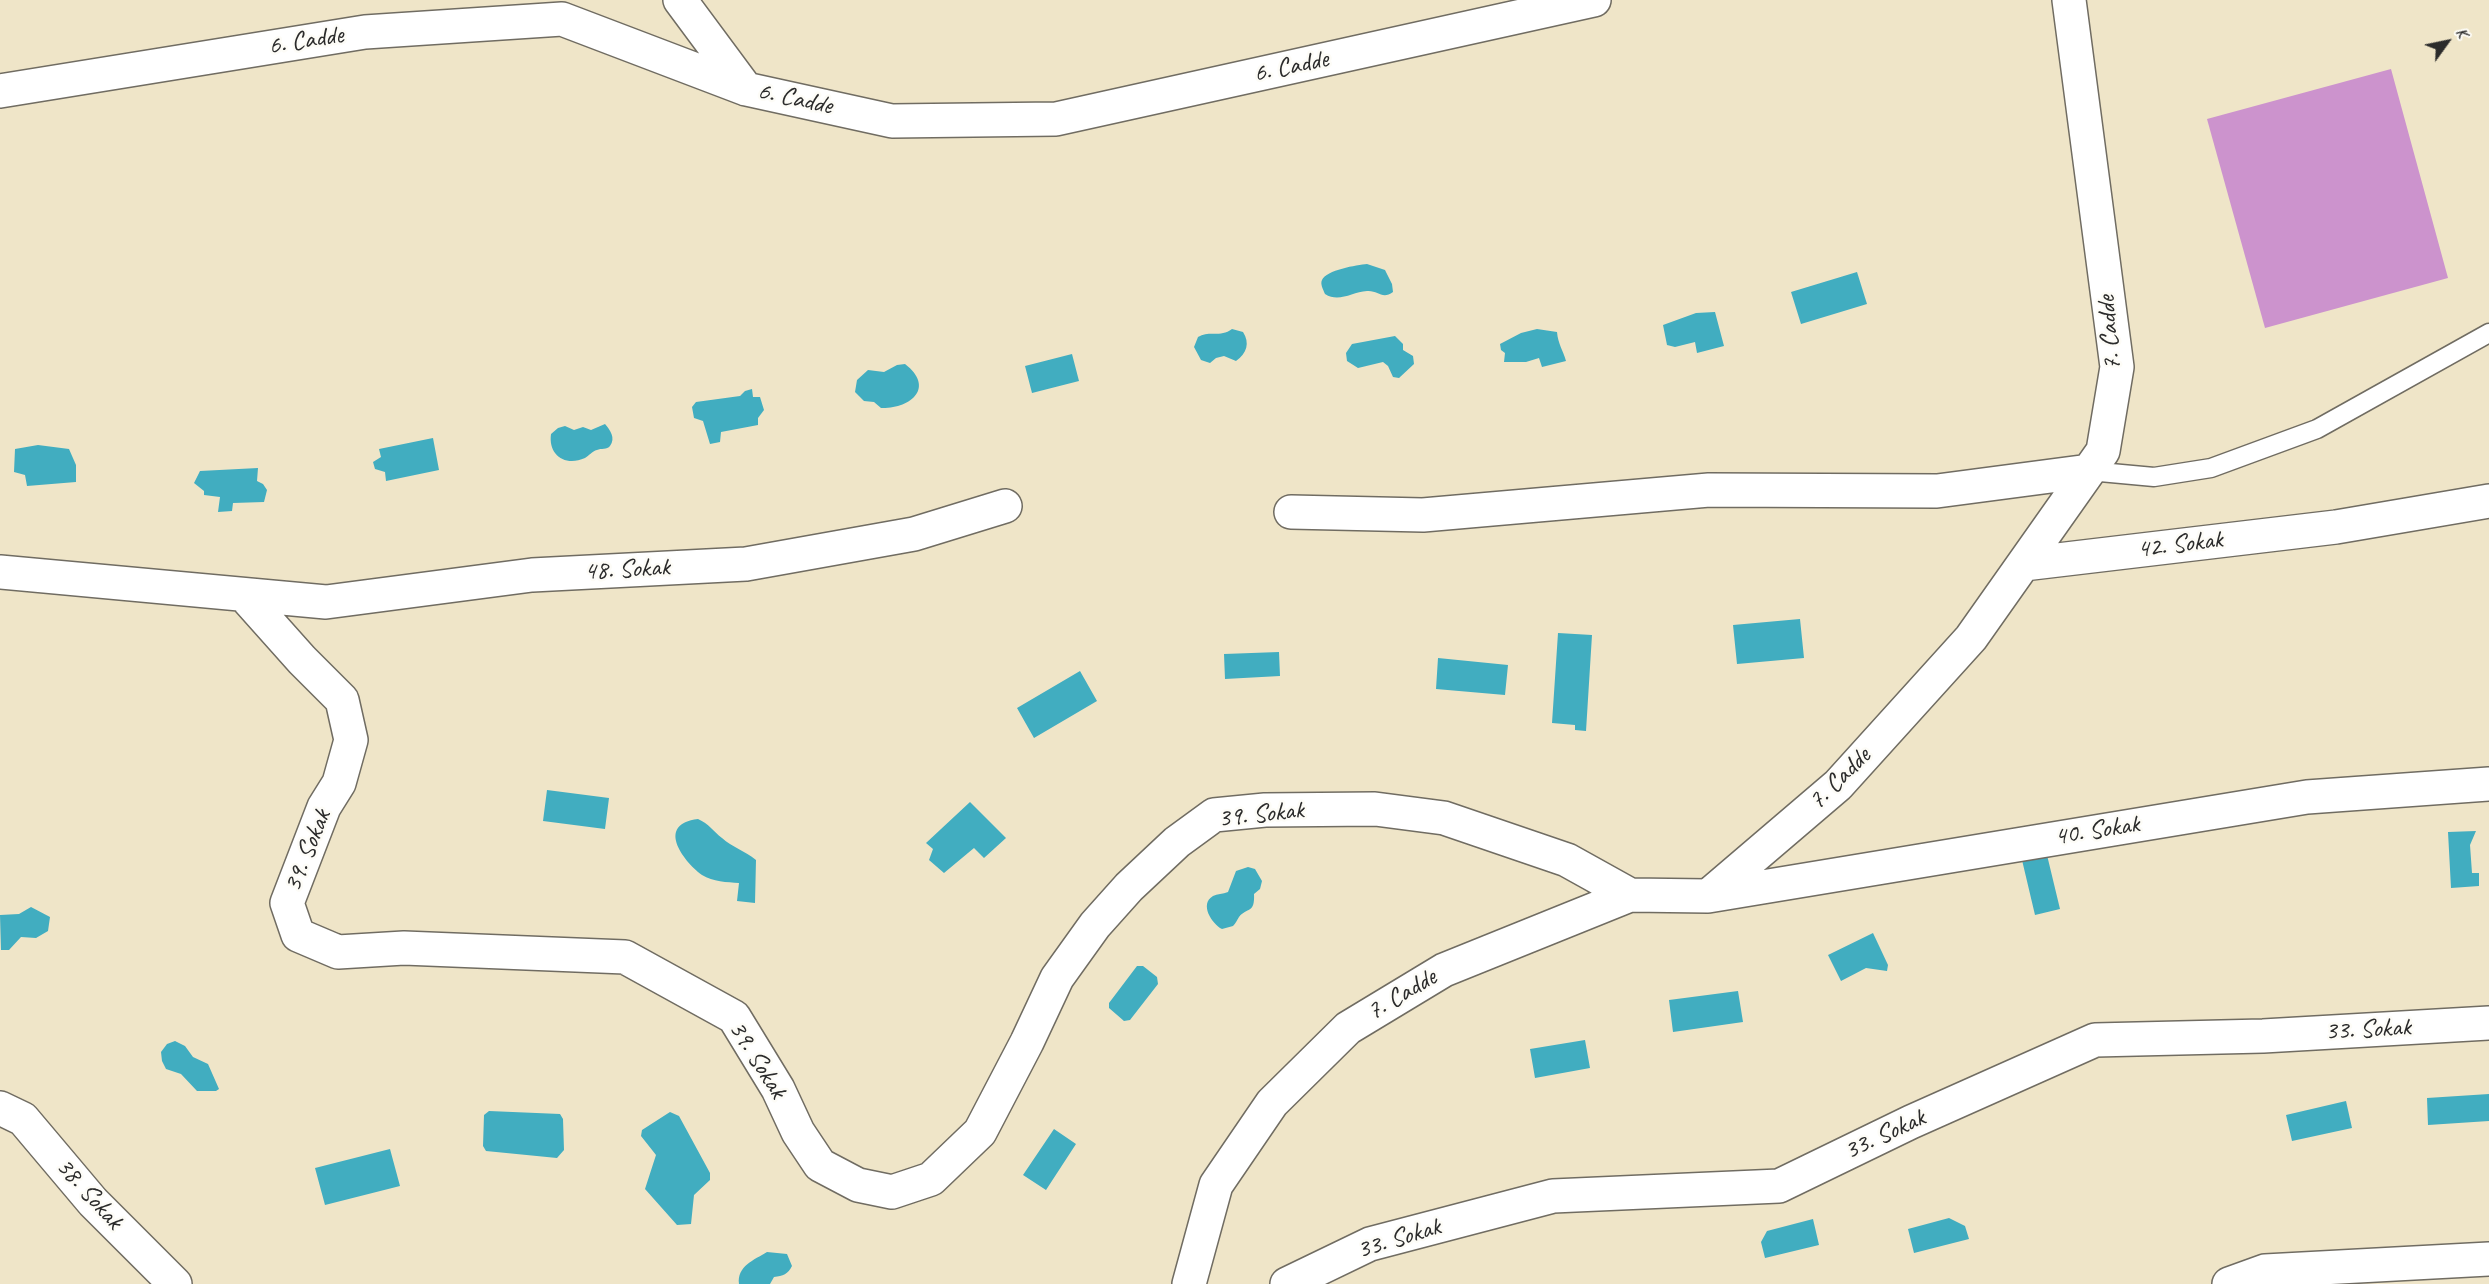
<!DOCTYPE html>
<style>
body{margin:0}
#map{position:relative;width:2489px;height:1284px;overflow:hidden;background:#efe5c8;font-family:Caveat,sans-serif}
canvas{display:block}
.north{position:absolute;left:2417px;top:12px;width:60px;height:60px;-webkit-text-stroke:4px #fdfcf7;paint-order:stroke;rotate:57deg;font-size:16px;font-weight:700;line-height:24px;text-align:center;color:#2b2b2b}
.north::after{content:'';display:block;margin:auto;width:21px;height:27px;background:#2b2b2b;clip-path:polygon(50% 0,100% 100%,50% 72%,0 100%)}
</style>
<div id="map">
<canvas width="2489" height="1284"></canvas>
<div class="north">K</div>
</div>
<script>
const context = document.querySelector('canvas').getContext('2d');
context.lineJoin = 'round';
function fillPath(path, color) { context.fillStyle = color; context.fill(path, 'evenodd'); }
function stroke(path, color, width, dash) { context.strokeStyle = color; context.lineWidth = width; context.lineCap = dash ? 'butt' : 'round'; context.setLineDash(dash || []); context.stroke(path); }
function drawText(font, color, halo, rows, align = 'center') {
  context.font = font + ' Caveat,sans-serif'; context.lineWidth = 5; context.setLineDash([]); context.textBaseline = 'middle'; context.strokeStyle = halo; context.fillStyle = color; for (const [text, x, y, turn = 0] of rows) {
    context.save(); context.translate(x, y); context.rotate((+turn || 0) * Math.PI / 180); context.textAlign = isNaN(turn) ? turn : align; if (halo) context.strokeText(text, 0, 0); context.fillText(text, 0, 0); context.restore();
  }
}
fillPath(new Path2D(`
 M 1367,264 L 1385,270 L 1392,284 L 1393,292 C 1382,300 1378,290 1367,291 C 1352,292 1339,303 1325,294 C 1323,289 1320,284 1322,280 C 1326,270 1357,265 1367,264 Z
 M 1857,272 L 1867,304 L 1801,324 L 1791,292 Z
 M 1715,312 L 1724,346 L 1697,353 L 1695,342 L 1675,347 L 1667,345 L 1663,325 L 1696,313 Z
 M 1232,329 L 1243,332 C 1250,343 1247,353 1236,361 L 1224,356 L 1216,358 L 1210,363 L 1201,360 L 1194,347 L 1198,337 C 1209,330 1220,338 1232,329 Z
 M 1537,329 L 1557,332 C 1558,344 1563,350 1566,361 L 1542,367 L 1539,358 L 1526,362 L 1504,362 L 1505,353 L 1501,350 L 1500,344 L 1521,333 Z
 M 1395,336 L 1403,344 L 1403,350 L 1413,356 L 1414,364 L 1399,378 L 1393,377 L 1388,366 L 1383,362 L 1358,368 L 1347,361 L 1346,353 L 1352,344 Z
 M 1072,354 L 1079,381 L 1032,393 L 1025,366 Z
 M 905,364 C 936,388 910,409 881,408 L 874,402 L 864,401 L 855,392 L 857,380 L 868,370 L 884,372 L 897,365 Z
 M 752,389 L 753,397 L 760,397 L 764,410 L 758,418 L 758,425 L 721,432 L 720,442 L 710,444 L 703,421 L 694,418 L 692,407 L 696,402 L 740,396 L 745,391 Z
 M 605,424 C 610,430 616,438 610,446 C 607,450 601,448 597,450 C 592,451 589,456 585,458 C 565,467 548,455 551,434 L 558,428 L 565,426 L 574,430 L 583,427 L 591,430 Z
 M 433,438 L 439,470 L 386,481 L 385,472 L 375,469 L 373,462 L 381,457 L 379,449 Z
 M 38,445 L 69,449 L 76,465 L 76,482 L 27,486 L 25,475 L 14,472 L 15,449 Z
 M 258,468 L 257,481 L 263,484 L 267,490 L 264,502 L 233,503 L 232,511 L 218,512 L 220,497 L 204,495 L 204,491 L 194,483 L 200,471 Z
 M 1800,619 L 1804,658 L 1737,664 L 1733,625 Z
 M 1558,633 L 1592,635 L 1586,731 L 1575,730 L 1575,725 L 1552,723 Z
 M 1279,652 L 1280,676 L 1225,679 L 1224,654 Z
 M 1438,658 L 1508,665 L 1505,695 L 1436,689 Z
 M 1080,671 L 1097,701 L 1034,738 L 1017,708 Z
 M 547,790 L 609,798 L 605,829 L 543,821 Z
 M 970,802 L 1006,838 L 984,858 L 974,848 L 944,873 L 929,860 L 933,849 L 926,843 Z
 M 698,819 C 709,824 713,831 722,838 C 732,847 745,851 756,860 L 755,903 L 737,901 L 739,883 C 727,882 713,882 702,875 C 682,860 656,824 698,819 Z
 M 2476,831 L 2470,845 L 2472,873 L 2479,873 L 2479,886 L 2451,888 L 2448,832 Z
 M 2047,855 L 2060,909 L 2035,915 L 2022,860 Z
 M 1248,867 L 1255,869 L 1262,881 L 1260,889 L 1254,894 C 1255,914 1247,907 1239,917 C 1237,920 1236,923 1233,926 L 1222,929 C 1212,924 1199,904 1213,896 C 1217,894 1223,894 1228,892 L 1236,871 Z
 M 31,907 L 50,917 L 48,931 L 36,938 L 21,937 L 9,950 L 1,950 L 0,915 L 19,914 Z
 M 1873,933 L 1888,965 L 1887,971 L 1866,968 L 1841,981 L 1828,955 Z
 M 1137,966 L 1143,966 L 1157,977 L 1158,984 L 1130,1020 L 1124,1021 L 1109,1008 L 1109,1003 Z
 M 1738,991 L 1743,1022 L 1673,1032 L 1669,1000 Z
 M 1585,1040 L 1590,1068 L 1535,1078 L 1530,1049 Z
 M 175,1041 L 185,1046 L 193,1057 L 208,1064 L 219,1089 L 216,1091 L 197,1091 L 181,1074 L 166,1069 L 162,1061 L 161,1052 L 167,1044 Z
 M 2489,1094 L 2489,1121 L 2428,1125 L 2427,1098 Z
 M 2346,1101 L 2352,1128 L 2292,1141 L 2286,1115 Z
 M 489,1111 L 560,1114 L 563,1119 L 564,1150 L 557,1158 L 486,1151 L 483,1146 L 484,1115 Z
 M 670,1112 L 679,1116 L 710,1173 L 710,1180 L 694,1195 L 691,1224 L 677,1225 L 645,1189 L 656,1155 L 641,1136 L 642,1130 Z
 M 1054,1129 L 1076,1144 L 1046,1190 L 1023,1175 Z
 M 390,1149 L 400,1186 L 325,1205 L 315,1168 Z
 M 1949,1218 L 1965,1226 L 1969,1239 L 1914,1253 L 1908,1229 Z
 M 1813,1219 L 1819,1245 L 1765,1258 L 1761,1242 L 1767,1231 Z
 M 767,1252 L 787,1254 L 792,1266 C 788,1274 783,1276 774,1277 L 770,1284 L 739,1284 C 737,1266 754,1260 767,1252 Z`), '#41adc0');
fillPath(new Path2D(`
 M 2391,69 L 2448,278 L 2265,328 L 2207,119 Z`), '#cc93cd');
const service = new Path2D(`
 M 2089,471 L 2154,477 L 2211,468 L 2317,429 L 2489,333`);
const minor = new Path2D(`
 M 680,0 L 746,89
 M 0,91 L 365,32 L 562,19 L 746,89 L 892,121 L 1056,119 L 1594,0
 M 1291,512 L 1423,515 L 1709,490 L 1937,491 L 2089,471
 M 2024,564 L 2336,527 L 2489,501
 M 0,572 L 326,602 L 532,575 L 746,564 L 914,534 L 1005,506
 M 244,595 L 302,660 L 342,700 L 351,740 L 339,783 L 324,807 L 287,903 L 298,935 L 338,952 L 404,948 L 625,957 L 734,1017 L 778,1089 L 798,1132 L 820,1165 L 858,1185 L 892,1192 L 931,1179 L 980,1132 L 1027,1042 L 1057,978 L 1095,925 L 1129,887 L 1177,842 L 1214,815 L 1265,810 L 1375,809 L 1444,818 L 1567,860 L 1630,895
 M 1708,896 L 2307,797 L 2489,784
 M 0,1108 L 23,1119 L 93,1202 L 175,1284
 M 1189,1284 L 1216,1185 L 1272,1103 L 1348,1028 L 1444,970 L 1630,895 L 1708,896 L 1838,785 L 1971,638 L 2103,451 L 2117,367 L 2069,0
 M 1287,1284 L 1370,1244 L 1553,1196 L 1779,1186 L 1911,1122 L 2095,1040 L 2263,1036 L 2489,1023
 M 2229,1284 L 2265,1271 L 2489,1259`);
stroke(service, '#706c62', 21);
stroke(minor, '#706c62', 36);
stroke(service, '#fff', 18);
stroke(minor, '#fff', 33);
drawText('26px', '#2b2b2b', '#fdfcf7', [
 ["6. Cadde",306,41,-9],
 ["6. Cadde",1291,67,-12],
 ["6. Cadde",795,99,12],
 ["7. Cadde",2110,333,-95],
 ["42. Sokak",2180,545,-7],
 ["48. Sokak",627,570,-3],
 ["7. Cadde",1840,779,-45],
 ["39. Sokak",1261,815,-6],
 ["40. Sokak",2097,831,-9],
 ["39. Sokak",308,851,-68],
 ["7. Cadde",1402,995,-31],
 ["33. Sokak",2368,1030,-3],
 ["39. Sokak",757,1060,58],
 ["33. Sokak",1885,1135,-25],
 ["38. Sokak",89,1194,48],
 ["33. Sokak",1399,1239,-17]
]);
</script>
